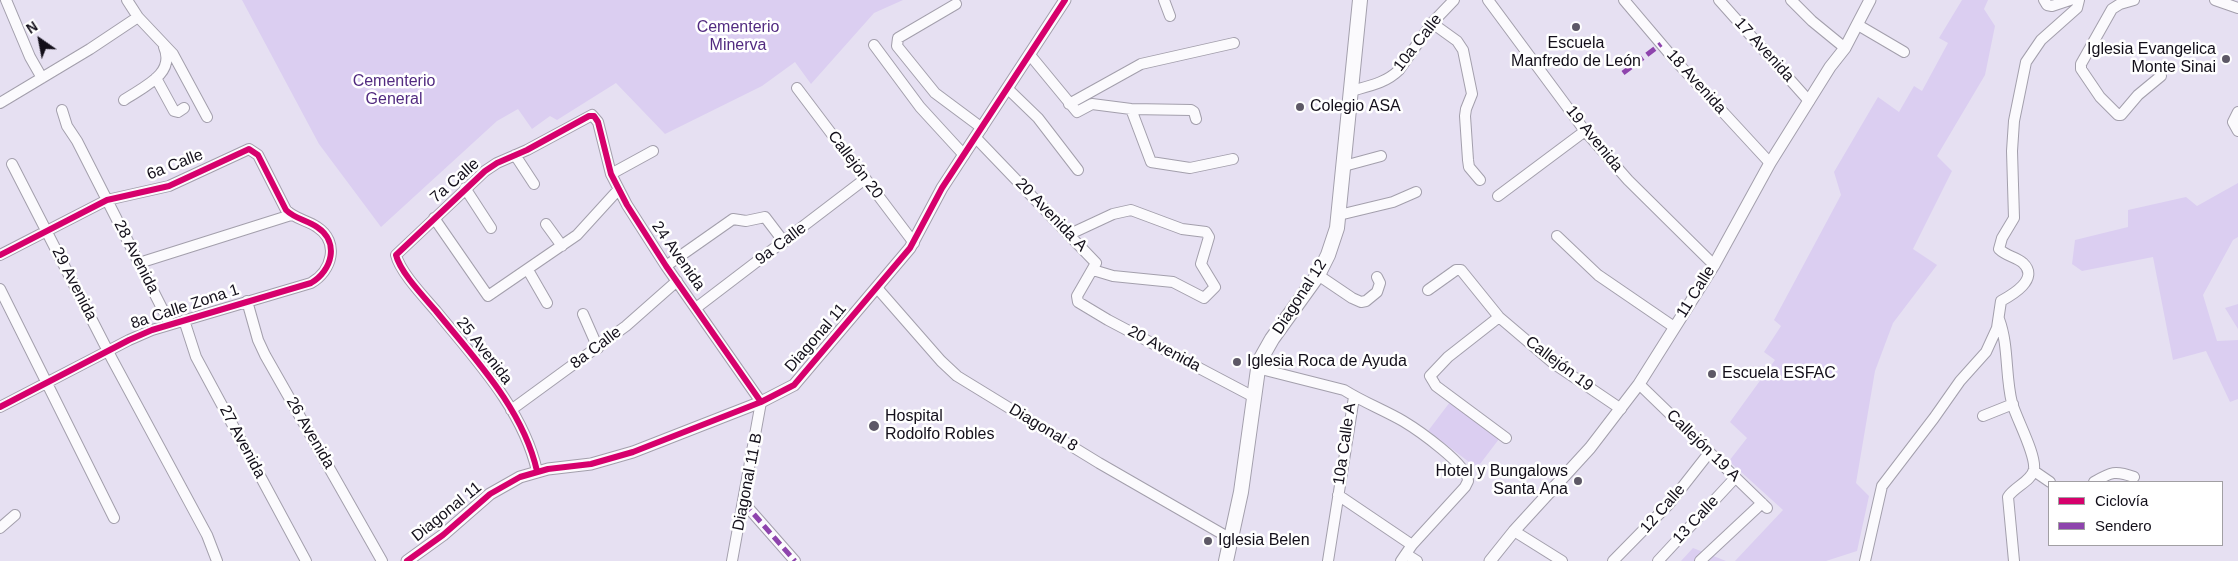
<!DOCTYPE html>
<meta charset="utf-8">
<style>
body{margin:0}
#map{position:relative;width:2238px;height:561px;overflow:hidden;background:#e6e0f2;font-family:Arial,sans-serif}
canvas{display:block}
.legend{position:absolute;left:2048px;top:481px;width:175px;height:65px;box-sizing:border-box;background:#fff;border:1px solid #a19fa3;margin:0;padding:6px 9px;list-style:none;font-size:15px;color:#130f1a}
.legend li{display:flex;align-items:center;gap:10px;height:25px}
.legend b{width:25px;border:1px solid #a19fa3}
.north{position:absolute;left:15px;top:15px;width:50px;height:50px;-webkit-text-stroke:4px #fff;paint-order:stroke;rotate:327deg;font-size:14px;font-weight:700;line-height:20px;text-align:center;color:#130f1a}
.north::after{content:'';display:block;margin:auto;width:18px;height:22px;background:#130f1a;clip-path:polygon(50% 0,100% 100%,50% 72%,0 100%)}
</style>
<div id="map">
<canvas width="2238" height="561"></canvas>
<ul class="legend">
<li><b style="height:6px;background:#d6006c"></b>Ciclovía</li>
<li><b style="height:6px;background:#8e44ad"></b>Sendero</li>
</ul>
<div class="north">N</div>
</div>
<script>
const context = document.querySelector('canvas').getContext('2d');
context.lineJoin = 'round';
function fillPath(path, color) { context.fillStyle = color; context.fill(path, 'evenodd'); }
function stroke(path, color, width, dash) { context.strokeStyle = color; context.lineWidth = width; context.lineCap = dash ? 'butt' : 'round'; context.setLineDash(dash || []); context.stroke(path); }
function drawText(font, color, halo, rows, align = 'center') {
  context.font = font + ' Arial,sans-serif'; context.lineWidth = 5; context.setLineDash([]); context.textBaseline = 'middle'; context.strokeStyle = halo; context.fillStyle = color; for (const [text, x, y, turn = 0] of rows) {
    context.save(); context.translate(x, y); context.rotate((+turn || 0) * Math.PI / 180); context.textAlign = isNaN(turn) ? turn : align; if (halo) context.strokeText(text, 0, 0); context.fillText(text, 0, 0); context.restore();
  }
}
fillPath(new Path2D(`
 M 242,0 L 903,0 L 874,13 L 811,84 L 795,62 L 762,86 L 665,134 L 616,83 L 557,120 L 550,116 L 532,129 L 518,109 L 497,121 L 381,227 L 319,144 Z
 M 1962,0 L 1988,0 L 1984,9 L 1995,26 L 1985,75 L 1937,156 L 1952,171 L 1913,249 L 1937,265 L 1893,323 L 1875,371 L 1856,483 L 1869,496 L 1857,551 L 1826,561 L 1735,561 L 1783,510 L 1729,461 L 1747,438 L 1730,422 L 1775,360 L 1764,352 L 1781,326 L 1774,320 L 1841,195 L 1834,172 L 1878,97 L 1899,112 L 1914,86 L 1922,91 L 1948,43 L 1939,38 Z
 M 2238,183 L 2238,237 L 2233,240 L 2203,295 L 2217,341 L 2238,340 L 2238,399 L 2230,402 L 2206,351 L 2173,360 L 2153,257 L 2082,271 L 2072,264 L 2075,240 L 2128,227 L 2128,210 L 2186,197 L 2197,206 Z
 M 2238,304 L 2238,329 L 2225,308 Z
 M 1450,402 L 1499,439 L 1477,468 L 1428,431 Z
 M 1693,548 L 1726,561 L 1681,561 Z`), '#dbcef1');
const minor = new Path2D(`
 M 6,0 L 30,57 L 42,78
 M 127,0 L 138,17 L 173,54 L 207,117
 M 1164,0 L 1170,16
 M 1488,0 L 1585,131 L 1628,180 L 1714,265
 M 1624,0 L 1674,59 L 1770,163
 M 1719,0 L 1809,101
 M 1791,0 L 1812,21 L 1845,48
 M 2044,0 L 2047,5 L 2052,6 L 2070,0
 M 2134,0 L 2120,4 L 2112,9 L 2081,64 L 2081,69 L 2100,97 L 2118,115 L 2121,115 L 2138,95 L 2161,76
 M 2215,0 L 2238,8
 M 956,4 L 898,38 L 897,46 L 935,93 L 982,128
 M 1432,23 L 1457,41 L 1463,50 L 1472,94 L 1466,109 L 1465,116 L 1468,160 L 1469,167 L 1480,180
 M 1858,25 L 1904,52
 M 874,45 L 920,107 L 964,155
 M 1030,55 L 1077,112 L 1092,104 L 1131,109 L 1191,110 L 1194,112 L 1196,119
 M 156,78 L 174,111 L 178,112 L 184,108
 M 797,88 L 914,243
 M 1008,89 L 1038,118 L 1078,170
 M 1351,91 C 1369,86 1386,83 1399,70 L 1432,23 L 1454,0
 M 124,100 C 143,87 176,74 164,47
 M 0,103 L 90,49 L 138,17
 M 1069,104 L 1141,64 L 1234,43
 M 1131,109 L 1151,162 L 1190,168 L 1233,159
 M 62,110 L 67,126 L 77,141 L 170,324
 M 2238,112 L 2233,122 L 2238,131
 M 976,138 L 1096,263 L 1077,296 L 1078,302 L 1108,320 L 1254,397
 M 515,155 L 534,184
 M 12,164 L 112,359 L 207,535 L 217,561
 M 1344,166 L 1381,156
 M 611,174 L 653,151
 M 465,188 L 491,228
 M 1498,196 L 1585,131
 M 1339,215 L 1393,202 L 1416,192
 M 434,218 L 488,296 L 577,235 L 618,190
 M 546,224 L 562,246
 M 1070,234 L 1113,214 L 1131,210 L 1182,229 L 1206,232 L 1209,237 L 1201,264 L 1215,287 L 1204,298 L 1173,282 L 1113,276 L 1093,270
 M 1557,236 L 1598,275 L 1674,327
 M 0,255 L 107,200 L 169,186 L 249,149 L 258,155 L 286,210 C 295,219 307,220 317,227 C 340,242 332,271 311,283 L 152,330 L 129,340 L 0,407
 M 139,263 L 291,215
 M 666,266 L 733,219 L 746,221 L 765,217 L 784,242
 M 528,270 L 547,303
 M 1318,275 L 1352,298 L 1361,302 L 1366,301 L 1377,292 L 1380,283 L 1377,277
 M 0,289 L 114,518
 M 878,289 L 941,361 L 957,376 L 1099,463 L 1231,539
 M 1428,290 L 1456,270 L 1461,270 L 1499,317 L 1553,363 L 1621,409
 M 247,301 L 258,340 L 265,355 L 382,561
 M 696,308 L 865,179
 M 583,314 L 598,348
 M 1499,317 L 1448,357 L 1430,376 L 1436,386 L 1506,438
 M 1999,319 C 2009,346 2005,375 2012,403 C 2017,420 2036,454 2034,469 C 2032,481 2014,487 2008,497 L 2014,561
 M 184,320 L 196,357 L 306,561
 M 1257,368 L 1344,390 C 1363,402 1384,410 1403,421 C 1418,430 1468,465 1468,481 L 1465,487 L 1412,545 L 1401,561
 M 1639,384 L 1767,508
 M 511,410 L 626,326 L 677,281
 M 1983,416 L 2013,404
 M 537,471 C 523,409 475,359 436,311 C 424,297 400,272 396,255 L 485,171 L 497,163 L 527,150 L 592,115 L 598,122 L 611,174 L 627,205 L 666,266 L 761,402 L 732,561
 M 2034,471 L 2050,482
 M 2094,482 C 2111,472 2115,470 2134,477
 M 1338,495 L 1412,545
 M 744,503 L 795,561
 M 0,528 L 15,515
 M 1514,531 L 1562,561
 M 1406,554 L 1417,561
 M 1328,561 L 1354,397
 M 1613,561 L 1669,504 L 1709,453
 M 1658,561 L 1735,478
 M 1700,561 L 1762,503
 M 1865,561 L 1882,486 L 1934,418 L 1960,381 L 1986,352 L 1997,328 L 2001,301 C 2012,295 2040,279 2023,263 C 2016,257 2006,256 1999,249 L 2002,238 L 2014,218 L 2012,151 L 2014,121 L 2026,62 L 2041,40 L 2077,8 L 2079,0`);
const tertiary = new Path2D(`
 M 407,561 L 443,535 L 490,494 L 520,477 L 548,469 L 591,464 L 633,452 L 761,402 L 794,385 L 910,248 L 942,188 L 1065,0
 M 1490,561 L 1514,531 L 1590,448 L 1639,384 L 1714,265 L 1770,163 L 1830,67 L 1845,48 L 1870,0`);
const secondary = new Path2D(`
 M 1226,561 L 1241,492 L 1259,362 L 1272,339 L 1318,275 L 1328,255 L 1337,228 L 1360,0`);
stroke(minor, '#a39fac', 12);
stroke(tertiary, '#a39fac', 13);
stroke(secondary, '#a39fac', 16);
stroke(minor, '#fbfafd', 10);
stroke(tertiary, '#fbfafd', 11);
stroke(secondary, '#fbfafd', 14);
stroke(new Path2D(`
 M 1623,73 L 1661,44
 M 744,503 L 795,561`), '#8e44ad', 5, [10, 5]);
stroke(new Path2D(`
 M 0,255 L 107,200 L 169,186 L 249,149 L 258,155 L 286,210 C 295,219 307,220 317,227 C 340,242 332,271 311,283 L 152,330 L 129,340 L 0,407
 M 537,471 C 523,409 475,359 436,311 C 424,297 400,272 396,255 L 485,171 L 497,163 L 527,150 L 589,116 L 594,116 L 598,122 L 611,174 L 627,205 L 666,266 L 761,402
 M 407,561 L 443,535 L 490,494 L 520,477 L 548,469 L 591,464 L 633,452 L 761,402 L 794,385 L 910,248 L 942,188 L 1065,0`), '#d6006c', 6);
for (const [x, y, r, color] of [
 [1576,27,5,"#5d5866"],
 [2226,59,5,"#5d5866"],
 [1300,107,5,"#5d5866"],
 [1237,362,5,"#5d5866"],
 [1712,374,5,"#5d5866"],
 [874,426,6,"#5d5866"],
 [1578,481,5,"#5d5866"],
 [1208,541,5,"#5d5866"]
]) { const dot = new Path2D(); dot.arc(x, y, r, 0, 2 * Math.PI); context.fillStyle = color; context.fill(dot); stroke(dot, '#fff', 2); }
drawText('16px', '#522b80', '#fff', [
 ["Cementerio",738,28],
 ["Minerva",738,46],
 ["Cementerio",394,82],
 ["General",394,100]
]);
drawText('16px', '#130f1a', '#fff', [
 ["10a Calle",1418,43,-52],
 ["17 Avenida",1764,50,48],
 ["18 Avenida",1696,82,48],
 ["19 Avenida",1594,139,51],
 ["6a Calle",175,165,-21],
 ["Callejón 20",855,165,53],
 ["7a Calle",455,181,-41],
 ["20 Avenida A",1051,215,46],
 ["9a Calle",781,244,-37],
 ["24 Avenida",678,256,55],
 ["28 Avenida",136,257,63],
 ["29 Avenida",74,284,63],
 ["11 Calle",1696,292,-58],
 ["Diagonal 12",1300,297,-57],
 ["8a Calle Zona 1",185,307,-18],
 ["Diagonal 11",816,338,-49],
 ["8a Calle",596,348,-37],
 ["20 Avenida",1164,349,28],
 ["25 Avenida",484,351,52],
 ["Callejón 19",1559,364,37],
 ["Diagonal 8",1043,428,31],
 ["26 Avenida",310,433,60],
 ["27 Avenida",242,442,62],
 ["10a Calle A",1345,444,-82],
 ["Callejón 19 A",1703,446,44],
 ["Diagonal 11 B",748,482,-79],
 ["12 Calle",1663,509,-49],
 ["Diagonal 11",447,512,-39],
 ["13 Calle",1696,520,-47]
]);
drawText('16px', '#130f1a', '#fff', [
 ["Escuela",1576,44,"center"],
 ["Manfredo de León",1576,62,"center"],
 ["Iglesia Evangelica",2216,50,"right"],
 ["Monte Sinai",2216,68,"right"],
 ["Colegio ASA",1310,107],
 ["Iglesia Roca de Ayuda",1247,362],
 ["Escuela ESFAC",1722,374],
 ["Hospital",885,417],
 ["Rodolfo Robles",885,435],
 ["Hotel y Bungalows",1568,472,"right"],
 ["Santa Ana",1568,490,"right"],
 ["Iglesia Belen",1218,541]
], 'left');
</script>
